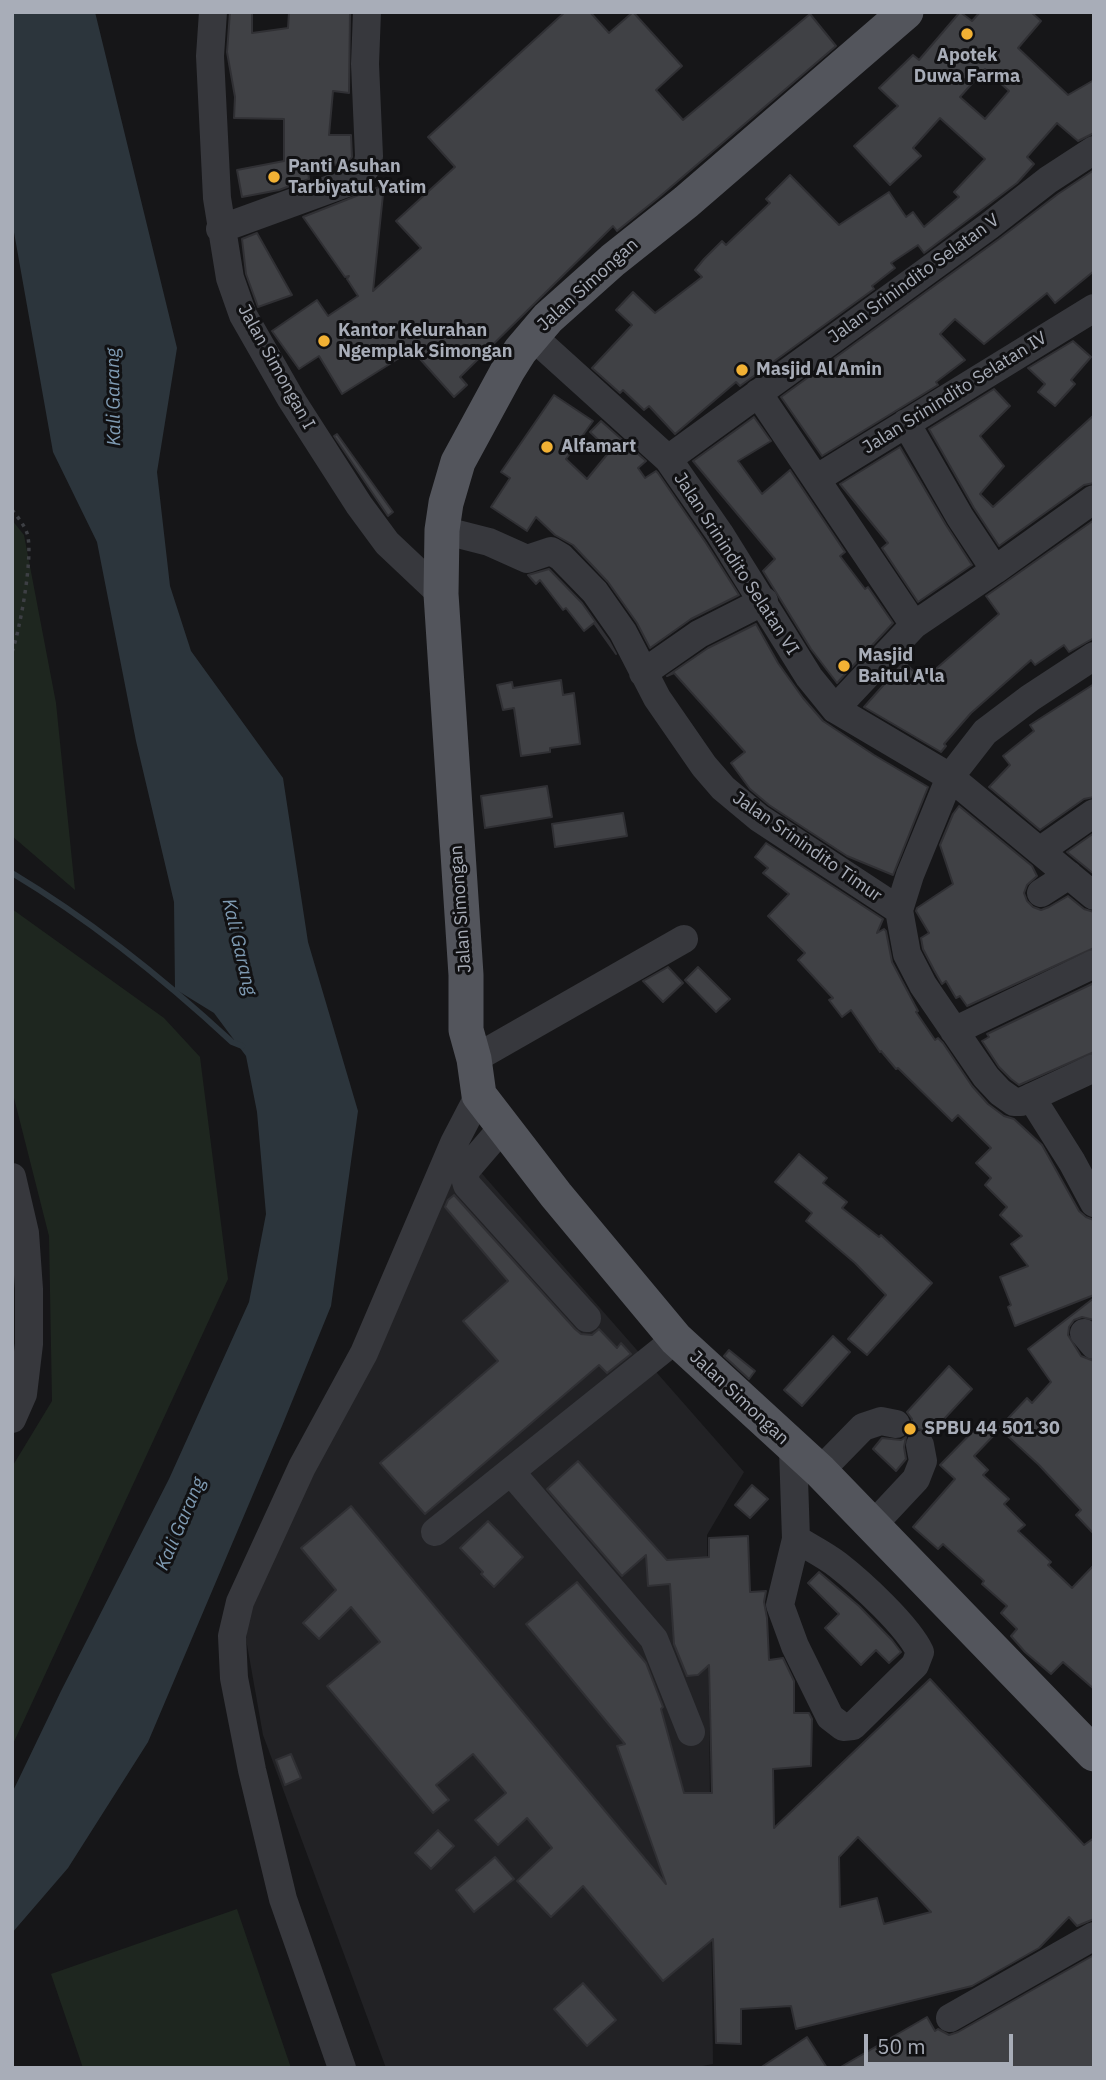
<!DOCTYPE html>
<style>
body{margin:0}
#map{position:relative;width:1106px;height:2080px;overflow:hidden;background:#161618;font-family:"IBM Plex Sans",sans-serif}
canvas{display:block}
.frame{position:absolute;inset:0;border:14px solid #a8adb8;pointer-events:none}
.scale{position:absolute;left:864px;top:2034px;width:149px;height:32px;box-sizing:border-box;border:4px solid #a8adb8;border-top:0;padding-left:9px;font-size:21px;line-height:24px;white-space:nowrap;color:#a8adb8;-webkit-text-stroke:5px #111113;paint-order:stroke}
</style>
<div id="map">
<canvas width="1106" height="2080"></canvas>
<div class="frame"></div>
<div class="scale">50 m</div>
</div>
<script>
const context = document.querySelector('canvas').getContext('2d');
context.lineJoin = 'round';
function fillPath(path, color) { context.fillStyle = color; context.fill(path, 'evenodd'); }
function stroke(path, color, width, dash) { context.strokeStyle = color; context.lineWidth = width; context.lineCap = dash ? 'butt' : 'round'; context.setLineDash(dash || []); context.stroke(path); }
function drawText(font, color, halo, rows, align = 'center') {
  context.font = font + ' "IBM Plex Sans",sans-serif'; context.lineWidth = 6; context.setLineDash([]); context.textBaseline = 'middle'; context.strokeStyle = halo; context.fillStyle = color; for (const [text, x, y, turn = 0] of rows) {
    context.save(); context.translate(x, y); context.rotate((+turn || 0) * Math.PI / 180); context.textAlign = isNaN(turn) ? turn : align; if (halo) context.strokeText(text, 0, 0); context.fillText(text, 0, 0); context.restore();
  }
}
fillPath(new Path2D(`
 M 456,1144 L 744,1472 L 707,1535 L 713,2064 L 692,2068 L 386,2068 L 263,1735 L 246,1639 L 254,1575 Z`), '#222225');
fillPath(new Path2D(`
 M 12,520 L 24,535 L 56,703 L 75,890 L 12,836 Z
 M 12,909 L 164,1018 L 200,1057 L 228,1279 L 12,1746 L 12,1467 L 52,1401 L 49,1236 L 12,1090 Z
 M 237,1909 L 291,2068 L 83,2068 L 51,1974 Z`), '#1e261f');
fillPath(new Path2D(`
 M 12,12 L 95,12 L 177,348 L 157,472 L 170,586 L 191,651 L 283,778 L 308,942 L 358,1111 L 331,1306 L 282,1426 L 148,1742 L 68,1868 L 12,1933 L 12,1793 L 61,1691 L 169,1479 L 249,1302 L 266,1214 L 257,1112 L 246,1056 L 214,1013 L 175,989 L 174,902 L 136,741 L 97,542 L 53,452 L 12,221 Z`), '#2c353c');
stroke(new Path2D(`
 M 12,873 C 92,921 164,979 232,1042 L 242,1046`), '#2c353c', 6);
const building = new Path2D(`
 M 230,12 L 252,12 L 252,33 L 288,28 L 289,12 L 350,12 L 349,93 L 333,91 L 329,135 L 351,135 L 352,157 L 346,165 L 307,164 L 309,179 L 279,190 L 242,197 L 237,170 L 284,161 L 284,119 L 234,118 L 235,97 L 227,52 Z
 M 565,12 L 590,12 L 609,33 L 633,12 L 682,66 L 656,90 L 683,120 L 810,14 L 836,46 L 658,198 L 617,231 L 613,226 L 460,377 L 467,385 L 454,397 L 412,350 L 342,394 L 319,356 L 299,369 L 272,331 L 317,300 L 328,316 L 358,296 L 347,279 L 349,276 L 345,277 L 303,217 L 384,185 L 373,291 L 421,248 L 396,221 L 455,167 L 428,137 Z
 M 960,12 L 972,21 L 980,12 L 1031,12 L 1041,21 L 1018,48 L 1068,95 L 1094,80 L 1094,133 L 1078,141 L 1057,123 L 1027,157 L 1034,164 L 1017,183 L 924,253 L 918,245 L 891,263 L 895,268 L 872,286 L 874,289 L 740,386 L 736,382 L 675,434 L 649,406 L 644,410 L 623,390 L 620,393 L 592,368 L 632,325 L 616,310 L 633,292 L 655,313 L 702,277 L 695,270 L 704,259 L 722,241 L 726,245 L 770,203 L 766,199 L 790,175 L 839,225 L 889,192 L 906,217 L 913,212 L 924,227 L 959,197 L 954,192 L 985,159 L 940,118 L 913,148 L 921,156 L 890,185 L 854,146 L 898,106 L 879,88 L 913,55 L 919,60 ZM 985,69 L 1009,91 L 985,119 L 960,97 Z
 M 1094,170 L 1094,271 L 1055,303 L 1047,293 L 984,344 L 955,319 L 940,334 L 965,360 L 936,382 L 938,385 L 822,456 L 781,397 L 999,239 L 1058,194 Z
 M 257,233 L 292,295 L 258,307 L 246,274 L 242,239 Z
 M 1073,341 L 1091,357 L 1071,380 L 1075,384 L 1055,406 L 1038,392 L 1045,384 L 1028,368 Z
 M 994,389 L 1010,406 L 980,436 L 1004,466 L 980,494 L 993,507 L 1094,415 L 1094,483 L 1084,485 L 999,546 L 974,508 L 929,429 Z
 M 554,395 L 593,421 L 566,459 L 587,479 L 610,451 L 590,432 L 601,421 L 646,461 L 638,468 L 645,478 L 656,471 L 658,473 L 706,543 L 739,595 L 691,619 L 650,648 L 637,623 L 608,582 L 573,545 L 555,535 L 536,517 L 527,531 L 491,507 L 510,478 L 501,472 Z
 M 754,417 L 771,441 L 738,461 L 762,494 L 790,470 L 845,552 L 840,556 L 865,589 L 868,587 L 893,623 L 837,683 L 811,649 L 763,571 L 775,559 L 693,461 Z
 M 337,434 L 393,512 L 388,516 L 334,436 Z
 M 900,447 L 946,525 L 972,565 L 918,602 L 882,548 L 888,543 L 840,484 Z
 M 1094,520 L 1094,638 L 1069,652 L 1064,645 L 1035,665 L 1031,660 L 971,713 L 944,744 L 946,746 L 941,752 L 864,707 L 904,662 L 923,680 L 999,614 L 986,596 Z
 M 549,569 L 582,603 L 609,641 L 616,654 L 594,623 L 584,631 L 566,608 L 563,610 L 540,580 L 536,584 L 528,575 Z
 M 756,624 L 778,663 L 803,698 L 823,721 L 874,755 L 928,787 L 893,875 L 847,856 L 769,805 L 750,789 L 731,763 L 745,752 L 674,673 L 667,676 L 708,648 Z
 M 561,680 L 563,695 L 574,693 L 580,744 L 550,748 L 550,752 L 521,756 L 514,708 L 503,710 L 497,685 L 512,682 L 513,688 Z
 M 1094,684 L 1094,797 L 1084,799 L 1040,830 L 989,787 L 1010,765 L 1003,756 L 1034,731 L 1030,725 Z
 M 547,786 L 552,817 L 485,828 L 481,796 Z
 M 959,806 L 1032,866 L 1037,876 L 1027,885 L 1024,893 L 1027,901 L 1033,907 L 1041,910 L 1049,907 L 1068,896 L 1084,909 L 1094,912 L 1094,948 L 967,1006 L 960,996 L 956,998 L 946,981 L 942,984 L 934,970 L 923,949 L 921,938 L 929,933 L 916,911 L 917,908 L 953,884 L 940,845 L 953,814 Z
 M 623,813 L 627,836 L 555,847 L 552,824 Z
 M 1094,833 L 1094,874 L 1067,852 Z
 M 766,843 L 883,919 L 877,933 L 884,929 L 886,931 L 892,962 L 918,1011 L 916,1012 L 935,1040 L 938,1038 L 943,1043 L 972,1086 L 988,1104 L 1004,1116 L 1014,1119 L 1042,1145 L 1079,1211 L 1086,1217 L 1094,1220 L 1094,1295 L 1015,1326 L 1008,1307 L 1011,1305 L 1000,1277 L 1028,1266 L 1011,1244 L 1022,1236 L 1000,1215 L 1007,1207 L 985,1185 L 991,1178 L 976,1163 L 991,1148 L 958,1115 L 952,1121 L 898,1068 L 896,1069 L 881,1051 L 880,1052 L 851,1010 L 842,1017 L 829,1000 L 833,998 L 798,960 L 805,953 L 768,916 L 789,894 L 763,873 L 768,868 L 755,857 Z
 M 668,967 L 683,983 L 663,1002 L 643,981 Z
 M 698,967 L 730,999 L 716,1012 L 685,980 Z
 M 1094,983 L 1094,1052 L 1019,1085 L 1011,1079 L 999,1067 L 982,1041 L 989,1037 L 987,1034 Z
 M 799,1154 L 827,1178 L 823,1183 L 847,1202 L 842,1208 L 879,1237 L 881,1235 L 932,1283 L 867,1355 L 848,1339 L 886,1295 L 855,1263 L 806,1221 L 812,1213 L 775,1182 Z
 M 454,1195 L 575,1329 L 581,1334 L 592,1335 L 599,1329 L 617,1348 L 621,1343 L 631,1354 L 607,1373 L 599,1365 L 425,1514 L 380,1463 L 498,1361 L 463,1321 L 508,1281 L 445,1207 L 448,1200 Z
 M 1094,1298 L 1094,1320 L 1082,1317 L 1074,1320 L 1069,1327 L 1068,1335 L 1081,1356 L 1094,1361 L 1094,1534 L 1076,1515 L 1081,1510 L 1039,1465 L 999,1428 L 1027,1398 L 1032,1403 L 1051,1382 L 1028,1349 Z
 M 833,1336 L 850,1352 L 802,1406 L 784,1390 Z
 M 729,1350 L 755,1371 L 749,1379 L 724,1356 Z
 M 949,1366 L 972,1389 L 931,1433 L 918,1429 L 910,1432 L 912,1419 L 907,1412 Z
 M 983,1421 L 996,1433 L 974,1456 L 988,1470 L 983,1475 L 1009,1499 L 1004,1504 L 1025,1525 L 1018,1531 L 1051,1562 L 1048,1565 L 1072,1588 L 1094,1565 L 1094,1689 L 1063,1662 L 1051,1674 L 1025,1652 L 1011,1636 L 1017,1629 L 1001,1613 L 1007,1606 L 982,1584 L 984,1581 L 943,1544 L 938,1549 L 913,1527 L 955,1479 L 940,1465 Z
 M 906,1437 L 904,1447 L 906,1459 L 896,1471 L 873,1449 L 882,1438 L 901,1440 Z
 M 578,1461 L 667,1560 L 709,1557 L 709,1538 L 748,1536 L 750,1592 L 766,1591 L 764,1602 L 767,1618 L 769,1660 L 783,1658 L 794,1681 L 794,1713 L 809,1713 L 812,1719 L 811,1766 L 773,1769 L 774,1828 L 930,1679 L 1084,1845 L 1094,1838 L 1094,1919 L 1077,1926 L 1069,1917 L 1039,1948 L 972,1986 L 796,2029 L 791,2006 L 741,2009 L 741,2044 L 716,2043 L 713,1939 L 663,1981 L 583,1886 L 551,1917 L 517,1881 L 552,1848 L 527,1818 L 498,1845 L 475,1820 L 506,1793 L 473,1754 L 436,1785 L 449,1800 L 433,1813 L 327,1686 L 380,1642 L 351,1607 L 319,1639 L 303,1623 L 336,1590 L 301,1548 L 351,1506 L 666,1884 L 617,1746 L 625,1744 L 526,1624 L 577,1582 L 646,1663 L 663,1707 L 661,1709 L 684,1793 L 712,1793 L 709,1665 L 698,1675 L 687,1676 L 674,1644 L 670,1584 L 648,1586 L 646,1555 L 622,1576 L 547,1489 ZM 858,1837 L 918,1898 L 931,1912 L 884,1924 L 877,1898 L 840,1907 L 839,1857 Z
 M 752,1485 L 768,1499 L 750,1518 L 735,1505 Z
 M 488,1521 L 523,1557 L 494,1587 L 481,1574 L 483,1572 L 460,1548 Z
 M 819,1572 L 859,1606 L 892,1640 L 901,1652 L 889,1663 L 876,1650 L 861,1665 L 825,1628 L 839,1614 L 808,1583 Z
 M 291,1754 L 301,1778 L 285,1785 L 276,1760 Z
 M 438,1830 L 454,1846 L 431,1869 L 415,1853 Z
 M 495,1857 L 514,1879 L 474,1912 L 456,1890 Z
 M 1094,1955 L 1094,2068 L 839,2068 L 927,2017 L 935,2031 L 938,2029 L 949,2035 L 958,2032 Z
 M 583,1983 L 616,2020 L 587,2046 L 554,2009 Z
 M 807,2037 L 827,2068 L 760,2068 Z`);
fillPath(building, '#404145');
stroke(building, '#303034', 2);
stroke(new Path2D(`
 M 12,510 C 18,517 24,525 27,533 C 34,554 20,630 12,652`), '#3d3f44', 3.5, [3.5, 5]);
stroke(new Path2D(`
 M 213,12 L 210,56 L 217,198 L 230,278 L 243,315 L 291,399 L 359,505 L 387,543 L 441,594
 M 220,229 L 352,181 C 363,173 368,169 369,156 L 365,64 L 367,12
 M 532,336 L 668,459 L 720,534 L 809,677 L 835,709 L 950,777 L 1094,896
 M 758,393 L 914,625
 M 906,423 L 960,517 L 995,570
 M 668,459 L 989,226 L 1048,180 L 1094,150
 M 816,479 L 1094,308
 M 442,530 L 489,542 L 527,559 L 551,551 L 561,557 L 595,592 L 623,632 L 657,698 L 704,766 L 723,788 L 759,818 L 899,910 L 907,954 L 923,985 L 986,1077 L 1000,1092 L 1014,1102 L 1021,1102 L 1094,1068
 M 643,673 L 699,634 L 764,601
 M 835,709 L 914,625 L 995,570 L 1094,499
 M 1041,850 L 1094,813
 M 1041,893 L 1069,875
 M 899,910 L 910,875 L 950,777 L 985,732 L 1030,698 L 1094,656
 M 954,1031 L 1094,964
 M 474,1059 L 684,939
 M 1031,1097 L 1072,1162 L 1094,1203
 M 503,1127 L 466,1170 L 465,1178 L 467,1185 L 587,1318
 M 12,1177 L 25,1233 L 29,1289 L 29,1344 L 23,1394 L 12,1419
 M 1084,1333 L 1094,1345
 M 793,1449 L 796,1539 L 780,1605 L 795,1646 L 830,1717 L 843,1727 L 853,1726 L 915,1665 L 920,1652 C 908,1626 861,1583 838,1565 C 825,1555 809,1547 796,1539
 M 820,1471 L 863,1427 L 881,1421 L 896,1424
 M 511,1472 L 654,1639 L 691,1732
 M 872,1526 L 916,1479 L 923,1461 L 920,1445
 M 435,1532 L 676,1339
 M 950,2018 L 1094,1936
 M 342,2068 L 283,1899 L 252,1770 L 234,1678 L 232,1636 L 240,1602 L 302,1467 L 364,1353 L 454,1143 L 479,1095`), '#37383d', 28);
stroke(new Path2D(`
 M 906,12 L 686,202 L 613,260 L 548,318 L 520,351 L 508,370 L 458,462 L 446,503 L 442,530 L 441,594 L 466,975 L 466,1030 L 474,1059 L 479,1095 L 556,1195 L 676,1339 L 820,1471 L 1094,1754`), '#53555c', 35);
for (const [x, y, r, color] of [
 [967,34,7,"#f2b134"],
 [274,177,7,"#f2b134"],
 [324,341,7,"#f2b134"],
 [742,370,7,"#f2b134"],
 [547,447,7,"#f2b134"],
 [844,666,7,"#f2b134"],
 [910,1429,7,"#f2b134"]
]) { const dot = new Path2D(); dot.arc(x, y, r, 0, 2 * Math.PI); context.fillStyle = color; context.fill(dot); stroke(dot, '#111113', 2.5); }
drawText('bold 18px', '#a8adb8', '#111113', [
 ["Apotek",967,56,"center"],
 ["Duwa Farma",967,77,"center"],
 ["Panti Asuhan",288,167],
 ["Tarbiyatul Yatim",288,188],
 ["Kantor Kelurahan",338,331],
 ["Ngemplak Simongan",338,352],
 ["Masjid Al Amin",756,370],
 ["Alfamart",561,447],
 ["Masjid",858,656],
 ["Baitul A'la",858,677],
 ["SPBU 44 501 30",924,1429]
], 'left');
drawText('18px', '#a8adb8', '#111113', [
 ["Jalan Srinindito Selatan V",914,279,-36],
 ["Jalan Simongan",588,285,-42],
 ["Jalan Simongan I",276,367,61],
 ["Jalan Srinindito Selatan IV",955,393,-32],
 ["Jalan Srinindito Selatan VI",736,564,57],
 ["Jalan Srinindito Timur",807,847,35],
 ["Jalan Simongan",461,909,-94],
 ["Jalan Simongan",739,1398,43]
]);
drawText('italic 19px', '#7f9bb3', '#111113', [
 ["Kali Garang",114,397,-91],
 ["Kali Garang",239,947,77],
 ["Kali Garang",181,1524,-67]
]);
</script>
